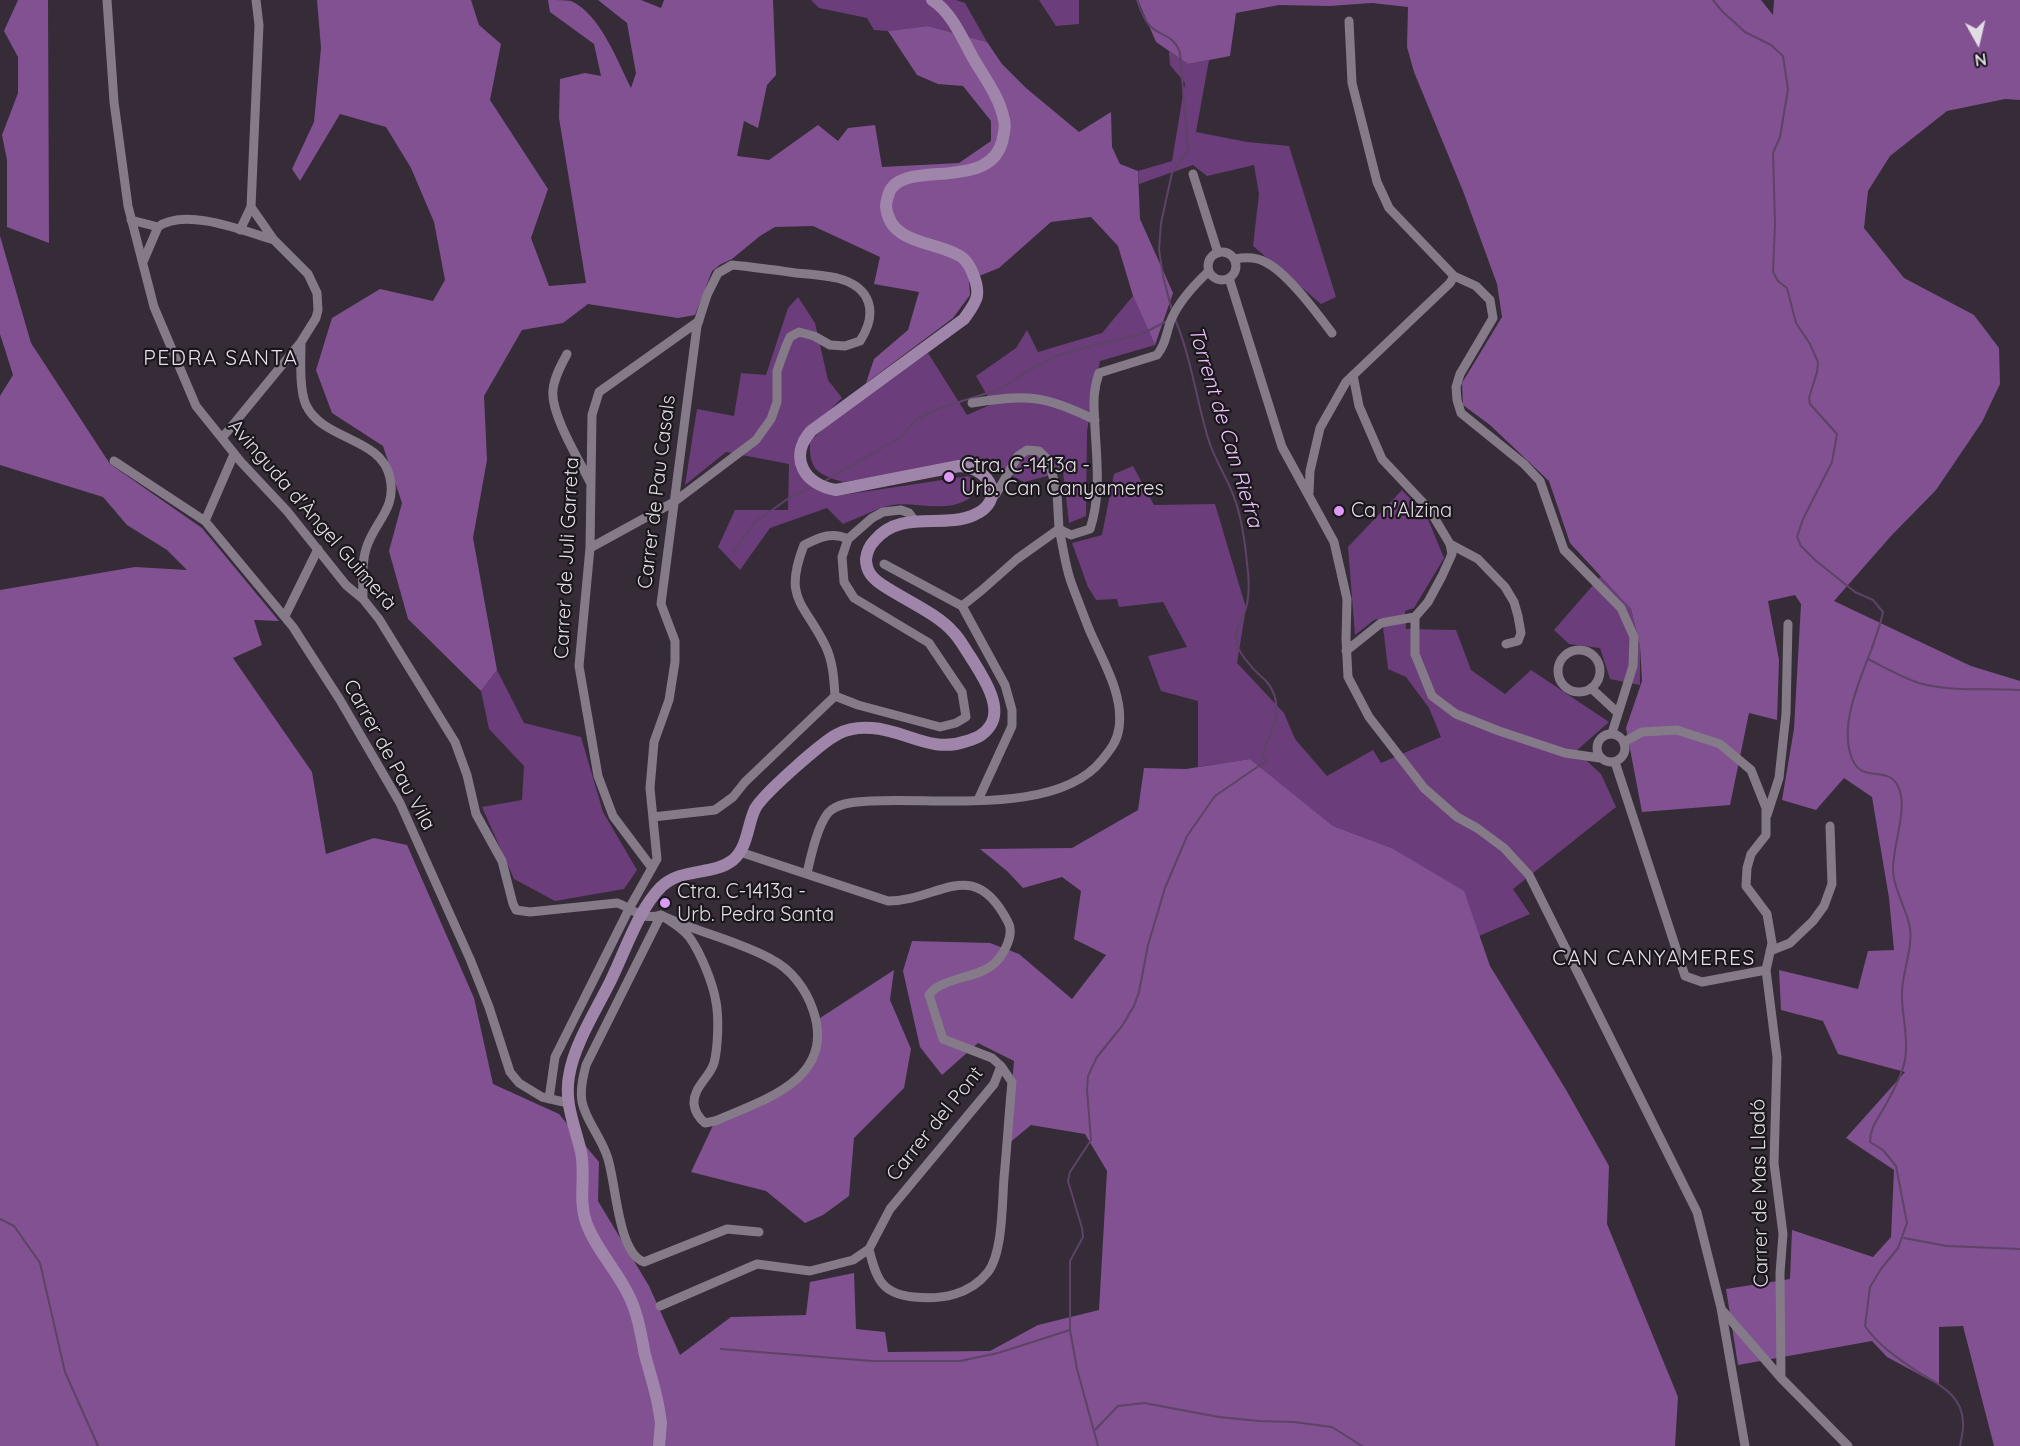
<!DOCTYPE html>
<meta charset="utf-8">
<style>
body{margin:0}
#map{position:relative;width:2020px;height:1446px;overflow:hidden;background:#352c38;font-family:Quicksand,sans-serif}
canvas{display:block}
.north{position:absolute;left:1948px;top:12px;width:60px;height:60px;-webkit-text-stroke:4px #1a161c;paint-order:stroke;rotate:172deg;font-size:16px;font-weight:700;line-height:24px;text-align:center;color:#e2dce4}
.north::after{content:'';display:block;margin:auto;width:21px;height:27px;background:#e2dce4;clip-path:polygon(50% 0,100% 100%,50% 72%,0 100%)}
</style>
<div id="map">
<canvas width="2020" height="1446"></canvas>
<div class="north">N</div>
</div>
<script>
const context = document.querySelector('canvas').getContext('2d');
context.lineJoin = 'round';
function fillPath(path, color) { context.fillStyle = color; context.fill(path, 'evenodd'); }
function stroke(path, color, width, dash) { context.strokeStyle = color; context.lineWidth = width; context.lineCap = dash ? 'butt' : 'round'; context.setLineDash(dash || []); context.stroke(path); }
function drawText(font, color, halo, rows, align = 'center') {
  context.font = font + ' Quicksand,sans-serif'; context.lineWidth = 4.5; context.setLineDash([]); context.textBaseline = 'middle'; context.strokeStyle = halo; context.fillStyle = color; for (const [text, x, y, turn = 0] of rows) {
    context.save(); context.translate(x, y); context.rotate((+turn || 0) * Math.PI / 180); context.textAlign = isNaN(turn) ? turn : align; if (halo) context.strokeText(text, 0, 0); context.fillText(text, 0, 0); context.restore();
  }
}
fillPath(new Path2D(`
 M 811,0 L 956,0 L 965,3 L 987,42 L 928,26 L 888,31 L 874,30 L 867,18 L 819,8 Z
 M 1039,0 L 1079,0 L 1079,24 L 1056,26 Z
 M 1169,51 L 1188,64 L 1209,60 L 1196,132 L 1247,142 L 1289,146 L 1336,297 L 1321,304 L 1253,246 L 1259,194 L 1254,165 L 1207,176 L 1193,165 L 1139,184 L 1138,171 L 1172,161 L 1185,83 L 1170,65 Z
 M 1133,296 L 1155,345 L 1100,361 L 1087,431 L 1086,516 L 1069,523 L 1063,472 L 1024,482 L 995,467 L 988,458 L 843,482 C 817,474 809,470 810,441 L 829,424 L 928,353 L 967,415 L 992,404 L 976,376 L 1016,348 L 1027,330 L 1038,352 L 1102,333 Z
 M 798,297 L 815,323 L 828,380 L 842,398 L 796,443 L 804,473 L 836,496 L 969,476 L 977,491 C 956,517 918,501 892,505 C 877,508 858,518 843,524 L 827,508 L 770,528 L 740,570 L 718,547 L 735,510 L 788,510 L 789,464 L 726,452 L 685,485 L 697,409 L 734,416 L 741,373 L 766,375 L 788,308 Z
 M 1133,466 L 1154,505 L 1215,504 L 1246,608 L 1237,663 L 1284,713 L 1295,739 L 1327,776 L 1373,750 L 1381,763 L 1441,737 L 1429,708 L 1406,677 L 1388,669 L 1382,618 L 1374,620 L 1355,635 L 1348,547 L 1402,490 L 1427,517 L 1444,558 L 1414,608 L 1405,611 L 1406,629 L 1456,630 L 1471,670 L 1505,694 L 1531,670 L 1609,722 L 1576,751 L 1601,774 L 1616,807 L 1513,889 L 1530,914 L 1479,936 L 1463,891 L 1392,848 L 1333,826 L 1250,759 L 1198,767 L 1198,701 L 1161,691 L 1148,656 L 1187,647 L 1163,602 L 1119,607 L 1117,599 L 1096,600 L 1088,587 L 1072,543 L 1102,535 L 1114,474 Z
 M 1601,576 L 1631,609 L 1640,646 L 1640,685 L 1610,679 L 1600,648 L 1569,644 L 1554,630 Z
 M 497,670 L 524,723 L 581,737 L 603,812 L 637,870 L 624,889 L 555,901 L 514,879 L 482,807 L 522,800 L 524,766 L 489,729 L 481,691 Z`), '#6c3d7b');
fillPath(new Path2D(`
 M 18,0 L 48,0 L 49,243 L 7,227 L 7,160 L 2,135 L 18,93 L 18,57 L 4,31 Z
 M 317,0 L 471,0 L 479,25 L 501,44 L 490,100 L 548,189 L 531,238 L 549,286 L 586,283 L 559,118 L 560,79 L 585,73 L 601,76 L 594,44 L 550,12 L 548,0 C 555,0 565,0 571,1 C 600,14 617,60 631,88 L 636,73 L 627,23 L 598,0 L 641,0 L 661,8 L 664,0 L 773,0 L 776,75 L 767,85 L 758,128 L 744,121 L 737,156 L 769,160 L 818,125 L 838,141 L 848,128 L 875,125 L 882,167 L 959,163 L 991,141 L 991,121 L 963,86 L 938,84 L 917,75 L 888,31 L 928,26 L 987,42 L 1002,64 L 1026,88 L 1079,132 L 1111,112 L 1112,147 L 1120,164 L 1138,171 L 1140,219 L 1173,293 L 1155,345 L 1133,296 L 1118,246 L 1091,217 L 1051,222 L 999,268 L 969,280 L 970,295 L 953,318 L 866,383 L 874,359 L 908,330 L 919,292 L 874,284 L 880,257 L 813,226 L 775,227 L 760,236 L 732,259 L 721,264 L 712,271 L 695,315 L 678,318 L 588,304 L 563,323 L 522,330 L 484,396 L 487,460 L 473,538 L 497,670 L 481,691 L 408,619 L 389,551 L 402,503 L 383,446 L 332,413 L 316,370 L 332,318 L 380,289 L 433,301 L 445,280 L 434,222 L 411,168 L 386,127 L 340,114 L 300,181 L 292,169 L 314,122 L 321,48 Z
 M 1138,0 L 1761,0 L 1773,15 L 1774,0 L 2020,0 L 2020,100 L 2005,99 L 1947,111 L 1890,156 L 1868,191 L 1864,228 L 1904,278 L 1974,315 L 1999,348 L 2000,384 L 1982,422 L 1936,490 L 1891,536 L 1834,601 L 1971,666 L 2020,681 L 2020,1446 L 1994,1446 L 1963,1326 L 1939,1327 L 1939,1385 L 1887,1357 L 1872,1341 L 1738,1365 L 1726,1289 L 1790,1279 L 1792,1230 L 1873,1257 L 1891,1237 L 1894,1170 L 1846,1138 L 1905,1072 L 1838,1054 L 1823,1021 L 1781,1010 L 1779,970 L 1858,989 L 1868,951 L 1894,950 L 1889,898 L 1872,797 L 1844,778 L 1816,810 L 1782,800 L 1794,729 L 1801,604 L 1795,595 L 1768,601 L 1779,660 L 1777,720 L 1749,713 L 1730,805 L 1642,812 L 1626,728 L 1642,681 L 1640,646 L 1631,609 L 1570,543 L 1549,481 L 1490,425 L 1463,405 L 1462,383 L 1502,317 L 1497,284 L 1463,191 L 1414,72 L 1407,47 L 1408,7 L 1372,3 L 1329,6 L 1279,5 L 1236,13 L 1230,56 L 1188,64 L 1156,42 Z
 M 0,236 L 31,343 L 110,464 L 202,528 L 279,621 L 254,620 L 262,645 L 233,658 L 312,772 L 326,854 L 374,838 L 407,845 L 474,998 L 493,1084 L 559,1114 L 599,1162 L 598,1201 L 649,1286 L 680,1355 L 731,1317 L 806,1315 L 810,1282 L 854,1273 L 856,1329 L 885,1332 L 888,1352 L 990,1351 L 1038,1325 L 1099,1310 L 1107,1171 L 1085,1134 L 1031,1125 L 1007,1145 L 1014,1061 L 978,1043 L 942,1075 L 920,1047 L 903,971 L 912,941 L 990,943 L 1019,954 L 1072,999 L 1106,955 L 1074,939 L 1081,891 L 1062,877 L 1023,888 L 1007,871 L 980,849 L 1072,848 L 1138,810 L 1144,768 L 1186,769 L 1250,759 L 1333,826 L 1392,848 L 1464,891 L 1490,966 L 1565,1088 L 1609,1166 L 1607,1224 L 1678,1397 L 1675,1446 L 0,1446 L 0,590 L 135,567 L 187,570 L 167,550 L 127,525 L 103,497 L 0,465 L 0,396 L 13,375 L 0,334 Z
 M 894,970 L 890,1000 L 911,1049 L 904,1088 L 854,1138 L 849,1196 L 823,1215 L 805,1223 L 766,1191 L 691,1172 L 715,1121 L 781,1093 L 814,1058 L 820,1018 Z`), '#825192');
stroke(new Path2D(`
 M 1137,0 C 1140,9 1144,21 1151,27 C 1164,38 1174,35 1180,53 L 1188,150 L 1172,173 L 1161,223 L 1159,250 L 1163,276 L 1172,311
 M 1713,0 L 1722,11 L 1745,32 L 1771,45 L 1783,56 L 1788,89 L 1780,137 L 1773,153 L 1775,224 L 1773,272 L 1778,281 L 1787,288 L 1796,323 L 1810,344 L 1818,362 L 1817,372 L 1809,398 L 1810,404 L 1837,434 L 1832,462 L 1803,519 L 1797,537 L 1801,546 L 1815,560 L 1855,592 L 1873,600 L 1883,612 C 1875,654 1838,710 1850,753 C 1859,787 1886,763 1898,786 C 1909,807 1892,847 1893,871 C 1894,891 1907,909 1910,928 C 1913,951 1901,974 1902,996 C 1902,1017 1909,1038 1905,1060 C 1902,1075 1893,1092 1885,1106 C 1878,1119 1870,1127 1870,1142 L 1883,1150 L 1896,1166 L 1907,1223 L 1898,1248 L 1881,1269 L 1870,1287 L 1865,1326 C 1878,1345 1896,1357 1915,1370 C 1935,1383 1963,1393 1963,1423 C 1964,1430 1961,1439 1960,1446
 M 823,482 L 901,437 L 916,420 L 937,409 L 1000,389 L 1030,370 L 1056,356 L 1102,343 L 1142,334 L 1167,321
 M 734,551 L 755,522 L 789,498 L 811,488
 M 1868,659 C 1886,668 1904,679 1923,684 C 1955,692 1988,688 2020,690
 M 0,1219 L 14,1226 L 40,1263 L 65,1372 L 98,1446
 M 1904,1238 L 1947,1246 L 2020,1249
 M 721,1349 L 872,1361 L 960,1361 L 998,1353 L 1070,1330
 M 1095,1430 L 1118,1406 L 1144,1403 L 1219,1417 L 1259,1421 L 1294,1422 L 1332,1427 L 1362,1446
 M 1098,1446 L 1077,1369 L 1070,1330 L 1070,1261 L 1083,1237 L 1082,1228 L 1068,1181 L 1070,1172 L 1091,1140 L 1087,1090 L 1088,1076 L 1097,1057 L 1122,1026 L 1134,1006 L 1139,992 L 1148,945 L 1165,888 L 1187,836 L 1215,796 L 1266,761 L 1262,755 C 1272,731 1286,705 1267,682 C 1262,676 1256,673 1251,666 C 1246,660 1238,652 1237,643 C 1234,630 1242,620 1246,608 C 1250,594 1249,578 1247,563 C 1245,542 1242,520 1235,500 C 1228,478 1214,460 1208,438 C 1196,398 1191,357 1175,319`), '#5d4365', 2);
stroke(new Path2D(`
 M 107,0 L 114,102 L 128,206 L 154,307 L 196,406 L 241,462 L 287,511 L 346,585 L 363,599 L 379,619 L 455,742 L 467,775 L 476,814 L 502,861 L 513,904 L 516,910 L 530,912 L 617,903 C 635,909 641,921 661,915
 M 1349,21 L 1352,83 L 1377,182 L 1389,208 L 1454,276 L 1476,286 L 1490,300 L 1493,318 L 1460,374 L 1456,387 L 1457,400 L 1461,413 L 1524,464 L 1540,481 L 1564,550 L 1621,608 L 1634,637 L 1633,666 L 1612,733
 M 1193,174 L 1218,253
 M 131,220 L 158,227
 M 240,230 L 251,207 L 259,25 L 256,0
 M1208 266a14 14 0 1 1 28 0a14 14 0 1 1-28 0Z
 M 1235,259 C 1246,257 1257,257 1267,263 C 1288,274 1317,313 1332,333
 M 143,262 L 158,227 C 185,207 244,231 274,240
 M 1229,278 L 1282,447 L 1334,542 L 1347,599 L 1346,639 L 1348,677 L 1369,717 L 1424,788 L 1457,817 L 1477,828 L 1504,848 L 1529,875 L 1697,1212 L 1721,1308 L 1745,1446
 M 301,342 C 301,360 299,389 306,405 C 323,441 382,437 390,478 C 397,509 374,522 366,549 C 361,565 363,583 363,599
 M 567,354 C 561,365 554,378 553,390 C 550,413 579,460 590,482
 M 1353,375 L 1359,406 L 1382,459 L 1429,509 L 1450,544 L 1478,559 L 1505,587 L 1514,602 L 1518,616 L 1521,633 L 1518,641 L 1506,644
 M 972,403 C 1027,394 1045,395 1095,420
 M 222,438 L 301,342 L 316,318 L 318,310 L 317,293 L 308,274 L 274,240 L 251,207
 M 114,461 L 205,521 L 293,627 L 340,700 L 400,803 L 470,959 L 489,1007 L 510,1072 L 519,1083 L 542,1097 L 568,1103
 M 1309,493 L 1310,471 L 1320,428 L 1346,382 L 1450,283 L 1454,276
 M 991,498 L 996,494 L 1018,456 L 1027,450 L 1039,451 L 1049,461 L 1057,492 L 1059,529 L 1071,535 L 1090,529 C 1101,496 1097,463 1095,428 C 1094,406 1092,394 1099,373 L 1157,355 C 1166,344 1166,333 1171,320 C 1179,301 1194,285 1209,271
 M 205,521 L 234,454
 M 962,606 L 1005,685 L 1012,710 L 1012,726 L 978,800
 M 285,616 L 318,549
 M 1415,617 L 1415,654 L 1432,696 L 1456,714 L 1499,731 L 1565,753 L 1600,758
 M1558 671a21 21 0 1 1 42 0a21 21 0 1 1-42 0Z
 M 1346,651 L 1381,623 L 1415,617 L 1428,602 L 1442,576 L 1452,554 L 1450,544
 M 1591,688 L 1618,713
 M 835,696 L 858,705 L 940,727 L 956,723 L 966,717 L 962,692 L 929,643 L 854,598 L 844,582 L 842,557 L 848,539 L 872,518 L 883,512 L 901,510 L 909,513 L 915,521
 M 835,696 C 834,679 833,661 825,645 C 803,601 783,599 804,545 C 819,538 831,531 848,539
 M1597 748a14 14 0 1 1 28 0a14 14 0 1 1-28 0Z
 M 1624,742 L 1642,732 L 1677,730 L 1720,744 L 1751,770 L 1766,808 L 1766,835 L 1751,854 L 1747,868 L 1746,886 L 1767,914 L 1772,943 L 1766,970 L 1777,1057 L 1774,1163 L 1783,1234 L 1780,1273 L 1781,1378
 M 1615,762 L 1685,976 L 1702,982 L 1766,970
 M 1767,815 L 1779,778 L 1786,714 L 1788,624
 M 653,817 L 715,810 L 733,797 L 745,782 L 835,696
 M 652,868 L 613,816 L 598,776 L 579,666 L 590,548 L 592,415 L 599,392 L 699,321
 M 807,873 C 811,856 817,827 828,813 C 838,802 857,802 871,801 C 937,797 1057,816 1102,760 C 1110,750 1117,742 1119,728 C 1124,694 1102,660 1089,629 C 1083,614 1077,598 1071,582 C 1065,565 1063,546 1059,529 L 1017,559 L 982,590 L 962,606 L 884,564
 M 661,915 C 696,932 736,940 771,959 C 791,969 806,989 813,1010 C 837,1079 764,1100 715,1121 L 705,1123 C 699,1118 695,1113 694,1104 C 693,1087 710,1077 714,1063 C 718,1048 719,1017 716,1002 C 713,983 701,954 690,938 C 683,928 671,922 661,915 Z
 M 661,915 L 586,1065 C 583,1077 580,1089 582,1102 C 586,1121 601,1137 607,1156 C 616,1179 617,1253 644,1262 L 727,1229 L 759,1232
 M 1770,951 L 1790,943 L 1813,921 L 1824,906 L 1832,884 L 1830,826
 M 549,1099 L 555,1057 L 630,907 L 657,859 L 650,788 L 654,742 L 669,700 L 675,662 L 675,641 L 661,604 L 697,326 L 707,295 L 718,273 L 732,265 C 753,267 775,270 796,273 C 809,274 824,275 837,278 C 872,287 878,313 860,341 L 845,346 L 830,345 L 814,336 L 799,332 L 790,337 L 786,346 L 777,371 L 777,402 L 771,419 L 756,440 L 674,502 L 590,548
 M 869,1249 C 876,1278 881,1294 914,1297 C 941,1300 970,1295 988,1272 C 1003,1252 1002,1203 1004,1178 C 1007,1146 1009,1114 1012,1082 L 1001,1066
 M 660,1306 L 757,1264 L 810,1271 L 853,1260 L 869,1249 L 890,1209 L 994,1084 L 1001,1066 L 992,1058 L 943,1039 L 929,995 C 941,977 978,979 995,963 C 1004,954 1015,934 1008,922 C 973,854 940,901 888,901 L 740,852
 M 1722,1310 L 1781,1378 L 1848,1446`), '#847a88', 9);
stroke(new Path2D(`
 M 659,1446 L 661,1423 L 659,1410 C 656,1391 650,1374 645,1355 C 641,1335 638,1313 628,1294 C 616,1269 595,1248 586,1222 C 578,1199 586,1175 581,1152 C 575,1126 564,1103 569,1076 C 574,1044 597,1009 611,980 C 625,951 639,909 661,887 C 682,867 713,876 733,860 C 748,847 747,826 755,809 C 762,795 823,741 838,734 C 849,728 859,727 872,728 C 906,730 931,754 967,741 C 977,738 984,735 990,726 C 1004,706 981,674 970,656 C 965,649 960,639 954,633 C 938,614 905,600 884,586 C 873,579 866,572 866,559 C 867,551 870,545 875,540 C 901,509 943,529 974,515 C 1006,501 992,468 959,466 L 836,490 C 804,485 788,457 811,431 L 964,319 C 976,302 982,296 973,274 C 970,266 964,257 956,254 C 931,241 889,243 886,206 C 886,201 888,197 889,193 C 902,157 992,195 1003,138 C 1004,132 1006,126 1004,120 C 1000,99 987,81 976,63 C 964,43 953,13 932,0`), '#a085aa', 12);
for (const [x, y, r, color] of [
 [949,477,6,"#dd99f4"],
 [1339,511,6,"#dd99f4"],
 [665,903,6,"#dd99f4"]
]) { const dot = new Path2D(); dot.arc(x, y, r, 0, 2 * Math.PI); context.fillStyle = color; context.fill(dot); stroke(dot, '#1a161c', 2); }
drawText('20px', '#e2dce4', '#1a161c', [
 ["Ctra. C-1413a -",961,466],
 ["Urb. Can Canyameres",961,489],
 ["Ca n'Alzina",1351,511],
 ["Ctra. C-1413a -",677,892],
 ["Urb. Pedra Santa",677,915]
], 'left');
drawText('20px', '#e2dce4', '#1a161c', [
 ["Carrer de Pau Casals",657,492,-83],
 ["Avinguda d'Àngel Guimerà",312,515,49],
 ["Carrer de Juli Garreta",567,558,-87],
 ["Carrer de Pau Vila",389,755,61],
 ["Carrer del Pont",935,1124,-51],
 ["Carrer de Mas Lladó",1760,1193,-91]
]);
context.letterSpacing = '1.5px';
drawText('21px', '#e8dcec', '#1a161c', [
 ["PEDRA SANTA",221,359],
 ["CAN CANYAMERES",1654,959]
]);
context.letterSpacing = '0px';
drawText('italic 21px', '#eac2f8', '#1a161c', [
 ["Torrent de Can Riefra",1225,427,73]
]);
</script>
